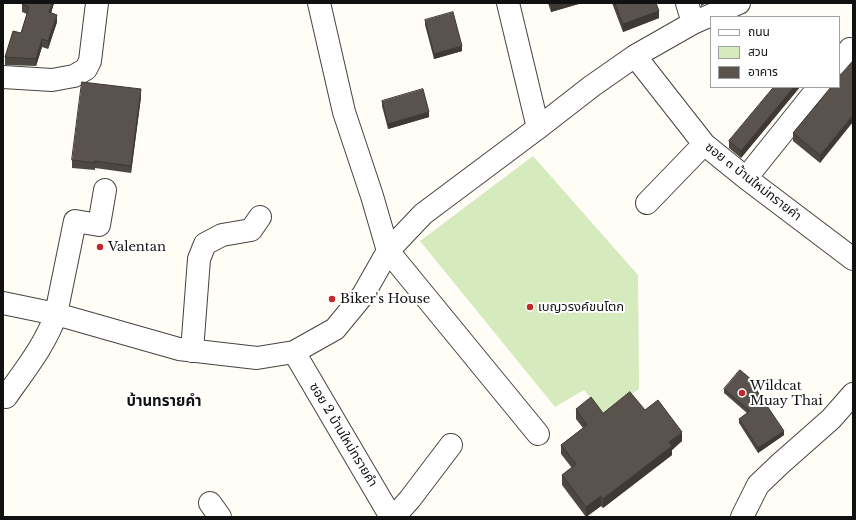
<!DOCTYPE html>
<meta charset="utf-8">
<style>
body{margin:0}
#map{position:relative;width:856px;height:520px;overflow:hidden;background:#fffdf5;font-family:"Libre Baskerville","Noto Sans Thai",serif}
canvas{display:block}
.frame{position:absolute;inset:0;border:4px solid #111;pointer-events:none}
.legend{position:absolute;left:710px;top:16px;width:130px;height:72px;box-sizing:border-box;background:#fff;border:1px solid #a0a0a0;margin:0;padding:5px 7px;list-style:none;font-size:12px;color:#111}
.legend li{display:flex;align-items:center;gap:8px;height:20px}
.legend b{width:20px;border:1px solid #a0a0a0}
</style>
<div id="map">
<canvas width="856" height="520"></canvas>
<div class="frame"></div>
<ul class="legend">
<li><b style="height:5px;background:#fff"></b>ถนน</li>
<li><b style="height:11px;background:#d5ebbd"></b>สวน</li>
<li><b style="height:11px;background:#5a524d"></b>อาคาร</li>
</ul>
</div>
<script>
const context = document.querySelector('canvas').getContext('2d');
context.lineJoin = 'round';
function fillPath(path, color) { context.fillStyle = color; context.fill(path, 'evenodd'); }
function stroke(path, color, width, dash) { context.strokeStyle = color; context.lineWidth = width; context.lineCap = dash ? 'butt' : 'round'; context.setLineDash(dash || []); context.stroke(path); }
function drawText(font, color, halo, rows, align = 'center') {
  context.font = font + ' "Libre Baskerville","Noto Sans Thai",serif'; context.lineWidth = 4; context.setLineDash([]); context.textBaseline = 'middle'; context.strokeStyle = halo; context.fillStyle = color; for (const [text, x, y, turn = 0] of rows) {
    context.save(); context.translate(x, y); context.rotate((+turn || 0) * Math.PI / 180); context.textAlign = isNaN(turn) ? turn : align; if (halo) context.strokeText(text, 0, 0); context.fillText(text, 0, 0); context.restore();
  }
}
fillPath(new Path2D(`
 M 533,156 L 638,275 L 639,389 L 604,414 L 584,390 L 555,407 L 420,241 Z`), '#d5ebbd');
const minor = new Path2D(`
 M 319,3 L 344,112 L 372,196 L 388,251 L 538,434
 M 508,3 L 538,128
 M 687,3 L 693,23
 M 635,56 L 704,144 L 746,178 L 853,259
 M 839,63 L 850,49
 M 3,77 L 52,80 L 74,76 L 86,69 L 90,61 L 97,3
 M 746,178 L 819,87
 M 647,203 L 704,144
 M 3,303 L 56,314 L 179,349 L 257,358 L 294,352 L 335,329 L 363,295 L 388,251 L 423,214 L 538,128 L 592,86 L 635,56 L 693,23 L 739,3
 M 192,351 L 199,259 L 205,244 L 222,235 L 251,230 L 260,217
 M 294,352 L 391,517
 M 6,397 C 24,371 46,344 56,314 L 75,221 L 99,225 L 105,190
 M 210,503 L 220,517
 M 394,517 L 410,499 L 451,445
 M 742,517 L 758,485 L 780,464 L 831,419 L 853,394`);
stroke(minor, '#444', 24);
stroke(minor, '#fff', 22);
fillPath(new Path2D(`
 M 22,3 L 54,3 L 51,13 L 57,22 L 48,49 L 42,47 L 36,66 L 5,65 L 5,57 L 21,33 L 27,14 L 22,12 Z
 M 548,3 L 582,3 L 551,12 Z
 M 612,3 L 656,3 L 659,18 L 623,32 Z
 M 425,20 L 462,51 L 434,59 L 425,25 Z
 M 853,61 L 820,163 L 793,141 L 793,133 Z
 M 774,87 L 800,87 L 741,158 L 729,148 L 729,141 Z
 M 141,97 L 131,173 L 95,168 L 95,170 L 72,168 L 72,160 Z
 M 382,101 L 429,117 L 388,129 L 382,106 Z
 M 724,389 L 758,390 L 757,390 L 784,435 L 758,453 L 739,423 L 739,419 L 747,413 L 724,393 Z
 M 576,409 L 603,413 L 645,410 L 682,441 L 672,450 L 672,455 L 603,508 L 601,506 L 586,517 L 562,485 L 562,475 L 572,468 L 561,454 L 561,445 L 583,428 L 576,419 Z`), '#4d4742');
fillPath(new Path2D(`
 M 52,3 L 54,3 L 49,20 L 49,12 Z
 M 557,3 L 582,3 L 551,12 L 551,5 Z
 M 701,3 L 706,3 L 701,6 Z
 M 659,11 L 659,18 L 623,32 L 623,24 Z
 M 57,15 L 57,22 L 48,49 L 48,41 Z
 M 42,39 L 42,47 L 36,66 L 36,59 Z
 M 462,46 L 462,51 L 434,59 L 434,54 Z
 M 794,87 L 800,87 L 741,158 L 741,151 Z
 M 141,89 L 141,97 L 131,173 L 131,166 Z
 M 429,112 L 429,117 L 388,129 L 388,124 Z
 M 853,115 L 853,122 L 820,163 L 820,155 Z
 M 784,431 L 784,435 L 758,453 L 758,448 Z
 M 682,432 L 682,441 L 672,450 L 672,455 L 603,508 L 603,499 Z
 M 601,496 L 601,506 L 586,517 L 586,507 Z`), '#3f3936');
const building = new Path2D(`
 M 22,3 L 52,3 L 49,12 L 57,15 L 48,41 L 42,39 L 36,59 L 5,57 L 13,31 L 21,33 L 29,7 L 22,4 Z
 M 550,3 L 557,3 L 551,5 Z
 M 615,3 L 656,3 L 659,11 L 623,24 Z
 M 453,12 L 462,46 L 434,54 L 425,20 Z
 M 853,61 L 853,115 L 820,155 L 793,133 L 831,87 L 839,87 L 839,77 Z
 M 82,82 L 141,89 L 131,166 L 95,161 L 95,163 L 72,160 Z
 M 774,87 L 794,87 L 741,151 L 729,141 Z
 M 423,89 L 429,112 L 388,124 L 382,101 Z
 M 740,370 L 758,385 L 755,388 L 784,431 L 758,448 L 739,419 L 750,411 L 724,389 Z
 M 630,392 L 645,410 L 658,400 L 682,432 L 669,442 L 672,446 L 603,499 L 601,496 L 586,507 L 562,475 L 576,464 L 561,445 L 587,425 L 576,409 L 591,397 L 603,413 Z`);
fillPath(building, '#5a524d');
stroke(building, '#3f3936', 1);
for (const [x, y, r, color] of [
 [100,247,4,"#c4262e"],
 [332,299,4,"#c4262e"],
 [530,307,4,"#c4262e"],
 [742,393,4,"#c4262e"]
]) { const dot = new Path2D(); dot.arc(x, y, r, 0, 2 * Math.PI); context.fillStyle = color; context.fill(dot); stroke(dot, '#fff', 1.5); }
drawText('13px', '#111', '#fff', [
 ["ซอย ๓ บ้านใหม่ทรายคำ",753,182,38],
 ["ซอย 2 บ้านใหม่ทรายคำ",343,435,59]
]);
drawText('13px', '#111', '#fff', [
 ["Valentan",108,247],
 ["Biker's House",340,299],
 ["เบญวรงค์ขนโตก",538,307],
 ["Wildcat",750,386],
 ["Muay Thai",750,401]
], 'left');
drawText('bold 15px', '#111', '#fff', [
 ["บ้านทรายคำ",164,402]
]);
</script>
